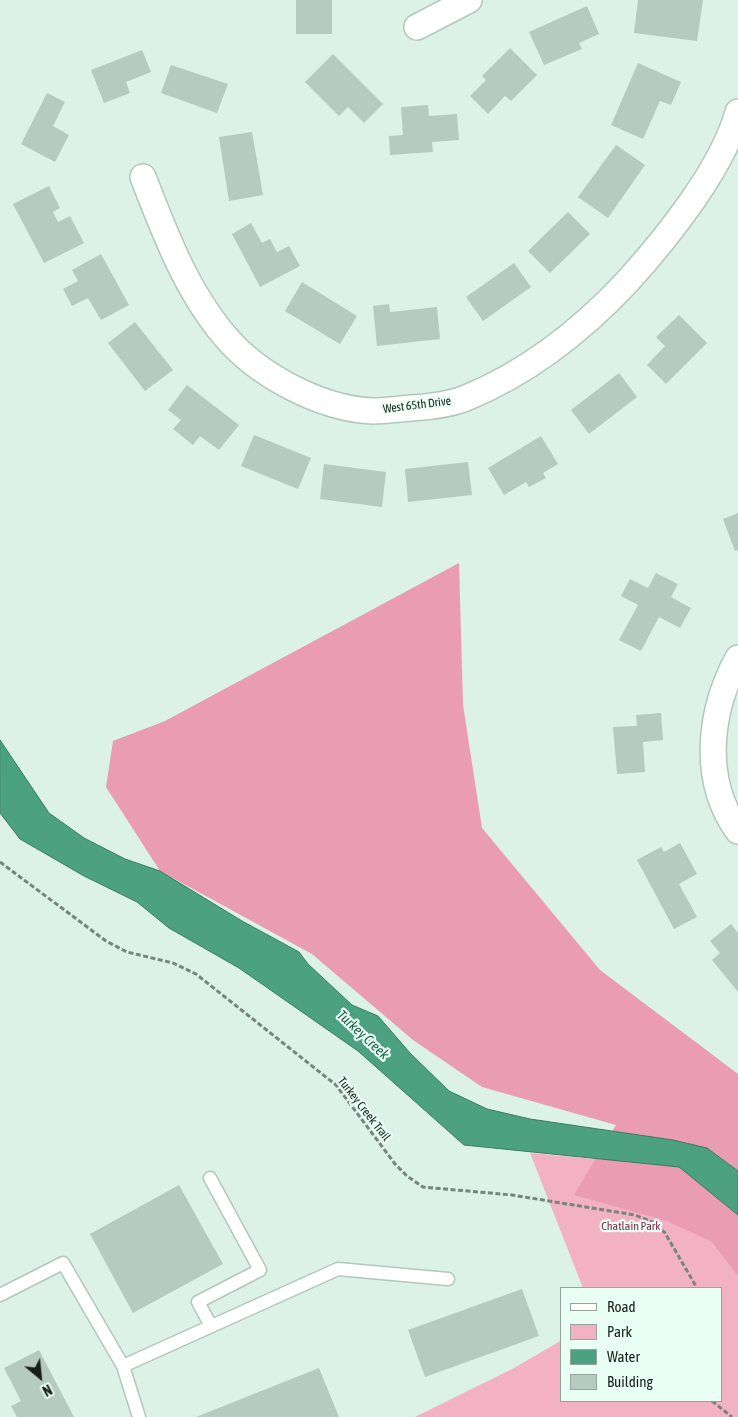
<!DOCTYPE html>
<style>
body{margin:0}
#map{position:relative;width:738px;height:1417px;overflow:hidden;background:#dcf1e8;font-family:"Asap Condensed",sans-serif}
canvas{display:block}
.legend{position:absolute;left:560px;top:1287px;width:162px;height:115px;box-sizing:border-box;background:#e9fef5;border:1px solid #95a59e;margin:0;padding:6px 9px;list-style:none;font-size:15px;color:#171f1b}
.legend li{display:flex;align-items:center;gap:10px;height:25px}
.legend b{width:25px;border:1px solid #95a59e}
.north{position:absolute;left:15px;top:1352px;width:50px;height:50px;-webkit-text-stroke:4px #e9fef5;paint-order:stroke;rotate:152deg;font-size:14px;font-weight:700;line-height:20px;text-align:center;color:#171f1b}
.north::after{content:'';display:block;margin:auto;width:18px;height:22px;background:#171f1b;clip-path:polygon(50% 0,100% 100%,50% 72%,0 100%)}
</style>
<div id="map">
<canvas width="738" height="1417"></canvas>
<ul class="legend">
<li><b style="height:6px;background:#fff"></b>Road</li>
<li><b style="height:14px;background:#f3b1c4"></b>Park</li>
<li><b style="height:14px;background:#4ca182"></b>Water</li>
<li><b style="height:14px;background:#b5cac1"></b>Building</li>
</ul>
<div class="north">N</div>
</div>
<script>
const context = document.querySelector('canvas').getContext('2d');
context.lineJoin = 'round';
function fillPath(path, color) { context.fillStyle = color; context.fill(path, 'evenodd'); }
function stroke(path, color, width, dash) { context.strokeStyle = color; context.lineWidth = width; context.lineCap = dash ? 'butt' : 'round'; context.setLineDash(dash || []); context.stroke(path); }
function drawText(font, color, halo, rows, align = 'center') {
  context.font = font + ' "Asap Condensed",sans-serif'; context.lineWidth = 4.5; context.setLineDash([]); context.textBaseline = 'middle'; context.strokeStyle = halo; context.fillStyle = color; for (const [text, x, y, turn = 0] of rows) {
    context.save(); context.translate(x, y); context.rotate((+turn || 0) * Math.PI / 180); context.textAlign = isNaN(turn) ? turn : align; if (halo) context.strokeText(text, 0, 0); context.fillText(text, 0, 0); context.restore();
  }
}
fillPath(new Path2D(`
 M 530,1153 L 679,1167 L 738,1215 L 738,1417 L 415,1417 L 514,1368 L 562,1340 L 562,1401 L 722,1401 L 722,1288 L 583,1288 Z`), '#f3b1c4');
fillPath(new Path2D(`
 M 459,563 L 463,705 L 482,828 L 600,970 L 738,1074 L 738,1276 L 712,1242 L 667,1221 L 574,1195 L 616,1125 L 482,1087 L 413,1040 L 312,954 L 160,871 L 106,787 L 113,741 L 165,721 Z`), '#e99cb3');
const water = new Path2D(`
 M 0,740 L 49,813 L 84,838 L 125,859 L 160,871 L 242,921 L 299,952 L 308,964 L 352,1005 L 378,1016 L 410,1053 L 449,1091 L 487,1109 L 530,1119 L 673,1140 L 707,1148 L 738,1171 L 738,1215 L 679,1167 L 464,1145 L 358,1051 L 239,968 L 169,928 L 137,902 L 84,876 L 20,839 L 0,813 Z`);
fillPath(water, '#4ca182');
stroke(water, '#3c7a63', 1);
fillPath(new Path2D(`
 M 296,0 L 332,0 L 332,34 L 296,34 Z
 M 638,0 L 703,0 L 697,41 L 634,33 Z
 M 587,6 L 599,34 L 579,43 L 582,49 L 544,65 L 529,32 Z
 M 510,48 L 537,75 L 511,101 L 505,96 L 488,114 L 470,96 L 486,80 L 482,76 Z
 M 142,50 L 151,72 L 126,82 L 130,93 L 104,103 L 91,70 Z
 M 333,54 L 383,104 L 364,123 L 348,107 L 339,116 L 305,82 Z
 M 638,63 L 681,82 L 671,105 L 660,101 L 643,139 L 611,125 Z
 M 171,65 L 228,84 L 217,113 L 161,93 Z
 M 47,93 L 65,102 L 53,126 L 69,135 L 55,162 L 21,144 Z
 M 428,105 L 429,116 L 457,114 L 459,140 L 432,142 L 433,152 L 390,155 L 389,136 L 403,135 L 401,107 Z
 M 252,132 L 263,195 L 229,201 L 219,137 Z
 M 616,145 L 645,165 L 608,218 L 578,197 Z
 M 49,186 L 60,208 L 53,212 L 58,222 L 70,216 L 84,243 L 44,263 L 13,204 Z
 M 568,212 L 590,234 L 550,273 L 528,251 Z
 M 251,223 L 262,243 L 270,239 L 277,252 L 289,246 L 300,266 L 260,287 L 232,234 Z
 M 101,254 L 129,305 L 101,320 L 88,298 L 72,306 L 63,289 L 78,281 L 72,270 Z
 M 514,263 L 531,287 L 483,321 L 466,297 Z
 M 302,282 L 357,316 L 340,344 L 285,311 Z
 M 389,304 L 390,312 L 437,307 L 440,339 L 377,346 L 373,306 Z
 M 679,315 L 707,343 L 666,384 L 647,365 L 665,346 L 656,337 Z
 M 135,322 L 173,370 L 145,391 L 108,343 Z
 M 619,373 L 637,397 L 589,434 L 571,410 Z
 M 187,385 L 239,425 L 219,450 L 200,436 L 193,445 L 173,429 L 181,420 L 168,410 Z
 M 254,435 L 311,458 L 298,489 L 241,466 Z
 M 541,436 L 558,464 L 543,473 L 546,478 L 529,487 L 526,482 L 504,495 L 488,468 Z
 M 468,462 L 472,495 L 408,502 L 405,469 Z
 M 324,464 L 386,472 L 382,507 L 320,499 Z
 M 738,513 L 738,550 L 735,551 L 723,519 Z
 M 656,573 L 678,584 L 671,597 L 691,608 L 680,628 L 659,617 L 641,651 L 619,640 L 638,605 L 621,596 L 630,579 L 648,588 Z
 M 661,713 L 663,740 L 643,742 L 645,772 L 617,774 L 613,727 L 637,726 L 636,715 Z
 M 680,843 L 697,874 L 679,884 L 697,917 L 674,929 L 637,860 L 661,847 L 664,852 Z
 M 731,924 L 738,933 L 738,992 L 712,960 L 720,953 L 710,941 Z
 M 179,1185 L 223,1264 L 133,1313 L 90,1234 Z
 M 522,1289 L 539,1336 L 425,1377 L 408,1330 Z
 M 39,1350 L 74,1417 L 17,1417 L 11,1406 L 21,1401 L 4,1368 Z
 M 319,1368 L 339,1417 L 196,1417 Z`), '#b5cac1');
const service = new Path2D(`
 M 210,1178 L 260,1270 L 198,1302 L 211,1326
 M 0,1295 L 63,1263 L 123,1366 L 139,1417
 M 123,1366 L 338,1269 L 448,1279`);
const minor = new Path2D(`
 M 417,27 L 469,0
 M 143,177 C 164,231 186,290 224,335 C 257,375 321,409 373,411 C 385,411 399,409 411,408 C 428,407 449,405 466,398 C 527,373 582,330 627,282 C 666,239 723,168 738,112
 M 738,658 C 709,711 701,780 738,831`);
stroke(service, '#b2c7be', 15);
stroke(minor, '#b2c7be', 28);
stroke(new Path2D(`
 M 0,862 L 106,941 L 127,952 L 173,963 L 196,974 L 336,1085 L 395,1164 L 407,1176 L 423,1187 L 512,1195 L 635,1215 L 655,1223 L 665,1233 L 697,1288
 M 712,1401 L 732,1417`), '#76857e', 3, [5, 2.5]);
stroke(service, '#fff', 12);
stroke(minor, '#fff', 25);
drawText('12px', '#171f1b', '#e9fef5', [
 ["West 65th Drive",417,405,-7],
 ["Turkey Creek Trail",364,1109,52]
]);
drawText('12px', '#832b4d', '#e9fef5', [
 ["Chatlain Park",631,1226]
]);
drawText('italic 14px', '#195c46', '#e9fef5', [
 ["Turkey Creek",363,1035,43]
]);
</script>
